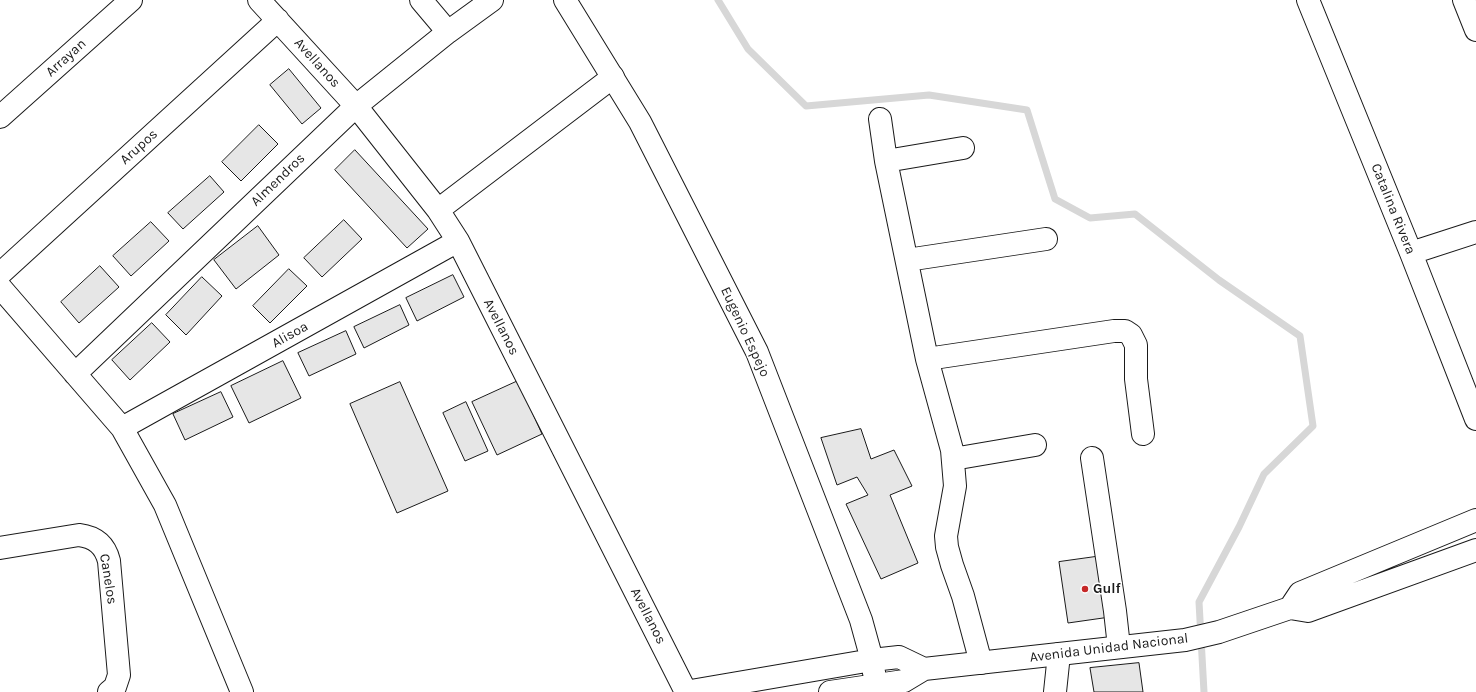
<!DOCTYPE html>
<style>
body{margin:0}
canvas{display:block;background:#fff}
</style>
<canvas width="1476" height="692"></canvas>
<script>
const context = document.querySelector('canvas').getContext('2d');
context.lineJoin = 'round';
function stroke(path, color, width, dash) { context.strokeStyle = color; context.lineWidth = width; context.lineCap = dash ? 'butt' : 'round'; context.setLineDash(dash || []); context.stroke(path); }
function fillPath(path, color) { context.fillStyle = color; context.fill(path, 'evenodd'); }
function drawText(font, color, halo, rows, align = 'center') {
  context.font = font + ' Karla,sans-serif'; context.lineWidth = 3; context.setLineDash([]); context.textBaseline = 'middle'; context.strokeStyle = halo; context.fillStyle = color; for (const [text, x, y, turn = 0] of rows) {
    context.save(); context.translate(x, y); context.rotate((+turn || 0) * Math.PI / 180); context.textAlign = isNaN(turn) ? turn : align; if (halo) context.strokeText(text, 0, 0); context.fillText(text, 0, 0); context.restore();
  }
}
stroke(new Path2D(`
 M 718,0 L 748,49 L 806,106 L 929,95 L 1027,110 L 1055,199 L 1090,218 L 1135,214 L 1219,280 L 1300,336 L 1313,426 L 1264,474 L 1239,527 L 1199,602 L 1204,692`), '#d7d7d7', 7);
const building = new Path2D(`
 M 289,69 L 321,108 L 302,124 L 270,85 Z
 M 259,125 L 278,144 L 241,181 L 222,162 Z
 M 355,150 L 428,229 L 407,248 L 335,170 Z
 M 210,176 L 224,192 L 183,229 L 168,213 Z
 M 344,220 L 362,239 L 322,277 L 304,258 Z
 M 151,222 L 169,241 L 131,276 L 113,256 Z
 M 258,226 L 279,255 L 236,289 L 214,260 Z
 M 100,266 L 119,287 L 79,323 L 61,302 Z
 M 289,269 L 307,286 L 270,323 L 253,306 Z
 M 453,275 L 464,297 L 417,321 L 406,298 Z
 M 202,277 L 222,296 L 186,335 L 166,315 Z
 M 400,305 L 409,325 L 364,348 L 354,327 Z
 M 152,323 L 170,342 L 130,380 L 112,360 Z
 M 346,331 L 356,354 L 309,376 L 298,353 Z
 M 283,361 L 301,398 L 249,423 L 231,386 Z
 M 518,381 L 542,434 L 497,455 L 472,402 Z
 M 400,382 L 448,491 L 397,513 L 350,404 Z
 M 221,392 L 233,417 L 185,440 L 173,414 Z
 M 466,402 L 488,451 L 465,461 L 443,413 Z
 M 861,429 L 871,459 L 894,450 L 912,486 L 890,495 L 918,563 L 881,579 L 846,504 L 868,495 L 857,477 L 837,485 L 821,438 Z
 M 1102,556 L 1110,617 L 1068,623 L 1059,562 Z
 M 1139,663 L 1143,692 L 1094,692 L 1090,668 Z`);
fillPath(building, '#e6e6e6');
stroke(building, '#1a1a1a', 1);
const minor = new Path2D(`
 M 259,0 L 356,106 L 438,210 L 458,241 L 686,692
 M 421,0 L 448,32
 M 1308,0 L 1411,253 L 1476,419
 M 1464,0 L 1476,30
 M 0,117 L 131,0
 M 880,119 L 886,161 L 927,359
 M 886,161 L 963,148
 M 438,210 L 613,77
 M 1411,253 L 1476,232
 M 907,260 L 1046,239
 M 0,274 L 278,20
 M 0,287 L 122,428 L 165,505 L 242,692
 M 75,374 L 356,106 L 448,32 L 492,0
 M 122,428 L 458,241
 M 1092,458 L 1115,611 L 1119,647
 M 953,459 L 1035,445
 M 0,548 L 79,535 C 95,537 105,545 109,561 L 119,675 L 115,687 L 109,692
 M 981,663 L 963,596 L 952,565 L 947,547 L 946,536 L 955,486 L 952,450 L 927,359 L 1114,331 L 1125,331 L 1131,335 L 1136,345 L 1136,379 L 1143,434
 M 1055,692 L 1059,654`);
const major = new Path2D(`
 M 565,0 L 640,122 L 757,352 L 861,620 L 872,660 L 876,685
 M 1290,608 L 1300,593 L 1476,520
 M 685,692 L 872,660 L 899,657 L 924,669
 M 830,692 L 904,681 L 924,669 L 1185,640 L 1219,632 L 1290,608 L 1308,611 L 1476,550`);
stroke(minor, '#1a1a1a', 24);
stroke(major, '#1a1a1a', 24);
stroke(minor, '#fff', 22);
stroke(major, '#fff', 22);
for (const [x, y, r, color] of [
 [1085,589,4,"#c62828"]
]) { const dot = new Path2D(); dot.arc(x, y, r, 0, 2 * Math.PI); context.fillStyle = color; context.fill(dot); stroke(dot, '#fff', 1.5); }
drawText('14px', '#1a1a1a', '#fff', [
 ["Arrayan",66,58,-42],
 ["Avellanos",317,63,48],
 ["Arupos",139,147,-42],
 ["Almendros",278,180,-44],
 ["Catalina Rivera",1393,209,68],
 ["Avellanos",501,327,63],
 ["Eugenio Espejo",745,332,65],
 ["Alisoa",290,335,-29],
 ["Canelos",108,579,81],
 ["Avellanos",648,616,63],
 ["Avenida Unidad Nacional",1109,648,-7]
]);
drawText('bold 14px', '#1a1a1a', '#fff', [
 ["Gulf",1093,589]
], 'left');
</script>
